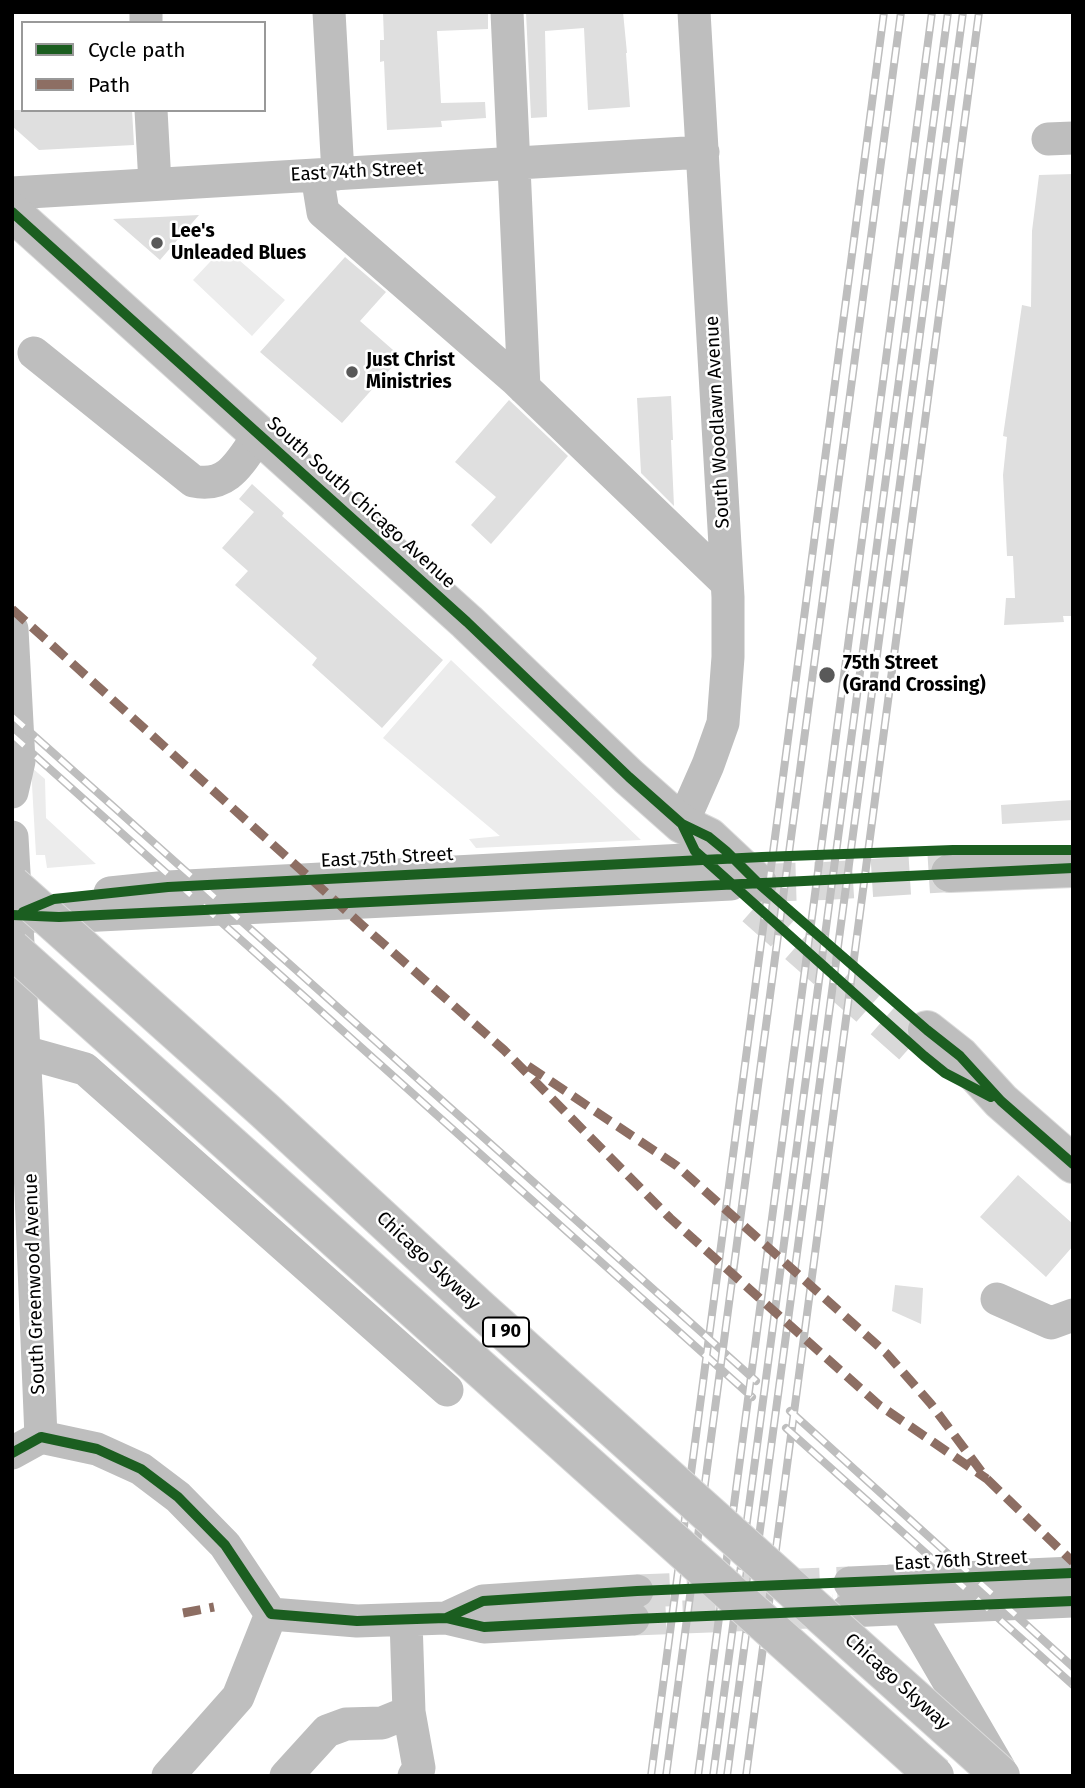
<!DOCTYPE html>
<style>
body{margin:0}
#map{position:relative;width:1085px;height:1788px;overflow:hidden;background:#fff;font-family:"Fira Sans",sans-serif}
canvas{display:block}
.frame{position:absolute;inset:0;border:14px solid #000;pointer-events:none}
.legend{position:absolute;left:21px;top:21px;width:245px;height:91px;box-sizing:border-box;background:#fff;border:2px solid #999;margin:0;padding:9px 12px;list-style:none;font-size:21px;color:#000}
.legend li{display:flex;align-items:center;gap:14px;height:35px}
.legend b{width:35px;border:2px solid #999}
</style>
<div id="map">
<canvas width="1085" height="1788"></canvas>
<div class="frame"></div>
<ul class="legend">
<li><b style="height:9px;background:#1b5e20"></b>Cycle path</li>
<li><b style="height:9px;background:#8d6e63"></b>Path</li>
</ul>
</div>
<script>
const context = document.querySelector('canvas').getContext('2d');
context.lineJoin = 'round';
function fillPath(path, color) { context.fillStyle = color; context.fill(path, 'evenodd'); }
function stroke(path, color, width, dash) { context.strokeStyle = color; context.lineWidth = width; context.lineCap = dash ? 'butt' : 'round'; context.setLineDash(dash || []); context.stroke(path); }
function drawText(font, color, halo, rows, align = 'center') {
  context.font = font + ' "Fira Sans",sans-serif'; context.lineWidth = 5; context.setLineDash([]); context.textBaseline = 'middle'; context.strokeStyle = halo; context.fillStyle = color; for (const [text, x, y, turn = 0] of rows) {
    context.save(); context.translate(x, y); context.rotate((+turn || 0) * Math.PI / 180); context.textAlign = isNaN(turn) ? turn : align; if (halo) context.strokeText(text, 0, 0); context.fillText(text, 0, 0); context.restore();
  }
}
fillPath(new Path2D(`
 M 224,247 L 285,300 L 252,336 L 193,280 Z
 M 451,660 L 641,840 L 476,848 L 469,839 L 500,836 L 383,738 Z
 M 31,767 L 45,779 L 46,818 L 96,864 L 47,868 L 45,855 L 36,855 Z`), '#ececec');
fillPath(new Path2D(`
 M 383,12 L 488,12 L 488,29 L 437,31 L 441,103 L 485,102 L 486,118 L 441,121 L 442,127 L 387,130 L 384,61 L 380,62 L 380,40 L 384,40 Z
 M 526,12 L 623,12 L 627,53 L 626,53 L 630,107 L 588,110 L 584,28 L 545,31 L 547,117 L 531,118 Z
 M 12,110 L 132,110 L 134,145 L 39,150 L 12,126 Z
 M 1073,174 L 1073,616 L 1063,616 L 1064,622 L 1004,625 L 1006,598 L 1015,598 L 1013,556 L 1007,556 L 1003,475 L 1007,437 L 1003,436 L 1022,305 L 1031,307 L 1032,231 L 1039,175 Z
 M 199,215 L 160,260 L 113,219 L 159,217 Z
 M 345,257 L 386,292 L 360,321 L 401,357 L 342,423 L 260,352 Z
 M 671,396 L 673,440 L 671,440 L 674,506 L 641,473 L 637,398 Z
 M 509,400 L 568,456 L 491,544 L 471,525 L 496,497 L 455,462 Z
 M 252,484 L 284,513 L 282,516 L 443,660 L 382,728 L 312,665 L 317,658 L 235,585 L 248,571 L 222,548 L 254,512 L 239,499 Z
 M 1073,800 L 1073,820 L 1002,824 L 1001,805 Z
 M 1018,1175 L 1073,1224 L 1073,1246 L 1046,1277 L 980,1217 Z
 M 895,1285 L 923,1288 L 921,1324 L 892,1311 Z`), '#dfdfdf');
stroke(new Path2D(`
 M 637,1591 L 850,1583
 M 633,1619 L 833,1611`), '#d9d9d9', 33, [33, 17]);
stroke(new Path2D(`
 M 758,883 L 825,881 L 950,873
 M 755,907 L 924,1056`), '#d9d9d9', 38, [38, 19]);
const major = new Path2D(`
 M 12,212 L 467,622 L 629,777 L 682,824 L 709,837 L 758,883
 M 950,873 L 1073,868
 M 927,1030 L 960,1056 L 1001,1101 L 1073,1164`);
stroke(major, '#dbdbdb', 40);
stroke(new Path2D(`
 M 146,12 L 146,23
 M 329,12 L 338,174
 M 507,12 L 524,388
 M 151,110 L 155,184
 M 1048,139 L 1073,138
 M 317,175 L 323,212 L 516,380 L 727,583
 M 12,193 L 703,152
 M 34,353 L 193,481 C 229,489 241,460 259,435
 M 12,629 L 19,761 L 12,792
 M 682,824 L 708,765 L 723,723 L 728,657 L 728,597 L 694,12
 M 12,837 L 28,1122 L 41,1437
 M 110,893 L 168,887 L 704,859
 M 12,915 L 59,917 L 731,884
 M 24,1052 L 85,1069 L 447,1390
 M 997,1299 L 1051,1323 L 1073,1315
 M 12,1453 L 41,1437 L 97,1449 L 141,1469 L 178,1497 L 225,1545 L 271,1614
 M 890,1581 L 999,1768
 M 850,1583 L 1073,1573
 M 847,1611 L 1073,1601
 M 271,1614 L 357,1621 L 446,1618 L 484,1627 L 633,1619
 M 446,1618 L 483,1601 L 637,1591
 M 406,1620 L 409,1712 L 419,1768 L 414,1776
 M 168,1776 L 238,1697 L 271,1614
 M 286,1776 L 327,1731 L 346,1724 L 382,1723 L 409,1712`), '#bebebe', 33);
stroke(major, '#bebebe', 38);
const rail = new Path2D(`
 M 12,716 L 756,1381
 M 12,735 L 752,1397
 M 790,1411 L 1073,1667
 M 786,1428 L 1073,1685
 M 651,1776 L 884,12
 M 666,1776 L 901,12
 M 698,1776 L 932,12
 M 713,1776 L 948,12
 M 727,1776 L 963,12
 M 746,1776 L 979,12`);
stroke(rail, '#bebebe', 8);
stroke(rail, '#fff', 5, [16]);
const highwayBridge = new Path2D(`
 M 12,885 L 264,1110 L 481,1310 L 1001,1776
 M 12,949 L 935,1776`);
stroke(highwayBridge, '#dbdbdb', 40, []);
stroke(highwayBridge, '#bebebe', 38);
stroke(new Path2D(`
 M 12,609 L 362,925 L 504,1050 L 670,1218 L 879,1405 L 987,1479
 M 528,1066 L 677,1166 L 886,1353 L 931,1404 L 987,1479 L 1073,1562
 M 183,1613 L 214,1607`), '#8d6e63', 9, [18, 9]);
stroke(new Path2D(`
 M 12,212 L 467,622 L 629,777 L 682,824 L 709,837 L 726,851 L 758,883 L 927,1030 L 960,1056 L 1001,1101 L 1073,1164
 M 682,824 L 695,851 L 924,1056 L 945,1073 L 991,1097
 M 23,912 L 54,899 L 168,887 L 762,857 L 953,850 L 1073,850
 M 12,915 L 59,917 L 1073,868
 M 12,1453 L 41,1437 L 97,1449 L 141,1469 L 178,1497 L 225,1545 L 271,1614 L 357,1621 L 446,1618 L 484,1627 L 633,1619 L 1073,1601
 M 446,1618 L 483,1601 L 637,1591 L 1073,1573`), '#1b5e20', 10);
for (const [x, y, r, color] of [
 [157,243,7,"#595959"],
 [352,372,7,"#595959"],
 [827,675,9,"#595959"]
]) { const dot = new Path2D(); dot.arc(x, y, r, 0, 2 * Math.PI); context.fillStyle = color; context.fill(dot); stroke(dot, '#fff', 2.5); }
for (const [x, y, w] of [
 [506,1332,46]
]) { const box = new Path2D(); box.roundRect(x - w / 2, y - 14.5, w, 29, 5); context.fillStyle = '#fff'; context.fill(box); stroke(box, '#000', 2); }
drawText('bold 18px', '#000', null, [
 ["I 90",506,1332]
]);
drawText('19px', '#000', '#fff', [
 ["East 74th Street",357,172,-3],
 ["South Woodlawn Avenue",718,422,-93],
 ["South South Chicago Avenue",361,503,42],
 ["East 75th Street",387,858,-3],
 ["Chicago Skyway",428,1261,43],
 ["South Greenwood Avenue",35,1284,-92],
 ["East 76th Street",961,1561,-3],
 ["Chicago Skyway",897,1682,42]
]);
drawText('bold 19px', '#000', '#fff', [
 ["Lee's",171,232],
 ["Unleaded Blues",171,254],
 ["Just Christ",366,361],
 ["Ministries",366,383],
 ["75th Street",843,664],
 ["(Grand Crossing)",843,686]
], 'left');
</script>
